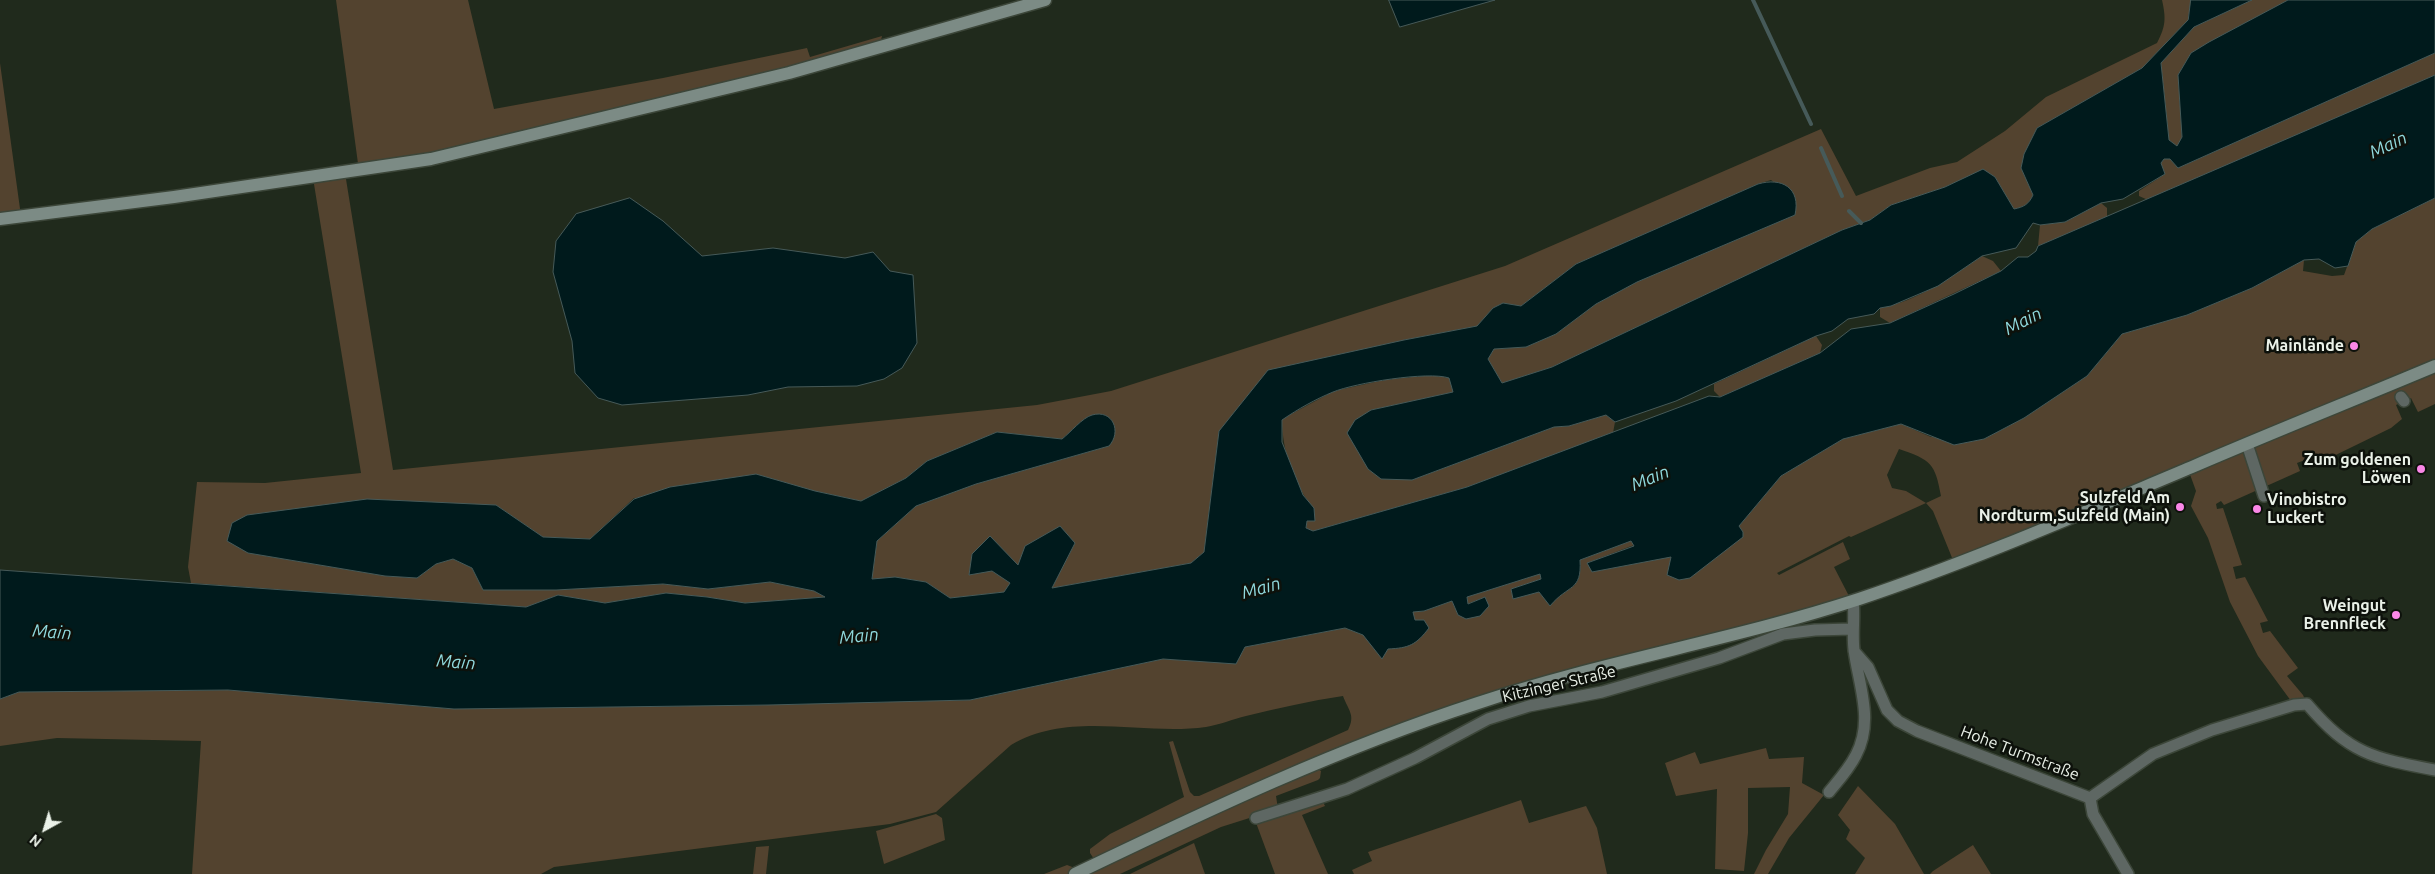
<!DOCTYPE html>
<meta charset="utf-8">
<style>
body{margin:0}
#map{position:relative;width:2435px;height:874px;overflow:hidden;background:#202a1c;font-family:Ubuntu,sans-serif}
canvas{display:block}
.north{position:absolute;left:20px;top:804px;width:50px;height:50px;-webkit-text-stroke:4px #0d110b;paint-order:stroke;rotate:219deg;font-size:14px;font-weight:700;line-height:20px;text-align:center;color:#eaf1e8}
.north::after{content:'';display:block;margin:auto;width:18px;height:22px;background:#eaf1e8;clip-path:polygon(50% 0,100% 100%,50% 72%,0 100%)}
</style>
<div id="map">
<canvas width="2435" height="874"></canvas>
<div class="north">N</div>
</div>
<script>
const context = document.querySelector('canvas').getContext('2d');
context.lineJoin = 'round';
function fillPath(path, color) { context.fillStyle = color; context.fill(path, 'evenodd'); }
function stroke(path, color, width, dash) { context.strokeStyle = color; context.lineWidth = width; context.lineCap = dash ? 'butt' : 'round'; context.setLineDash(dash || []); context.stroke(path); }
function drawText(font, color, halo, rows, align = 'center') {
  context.font = font + ' Ubuntu,sans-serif'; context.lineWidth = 5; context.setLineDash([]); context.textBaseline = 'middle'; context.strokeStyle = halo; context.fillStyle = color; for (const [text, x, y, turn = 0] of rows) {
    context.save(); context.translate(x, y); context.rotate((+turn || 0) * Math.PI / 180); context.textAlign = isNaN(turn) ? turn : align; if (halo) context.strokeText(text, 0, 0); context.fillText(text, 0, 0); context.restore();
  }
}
fillPath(new Path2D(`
 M 336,0 L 468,0 L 494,109 L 663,78 L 807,48 L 810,57 L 882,36 L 879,48 L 359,171 Z
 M 2162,0 L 2191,0 L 2188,20 L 2142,68 L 2037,128 L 2021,168 L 2033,195 C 2029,204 2024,207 2014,209 L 1995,177 L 1983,170 L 1945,187 L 1891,205 L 1870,220 L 1842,230 L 1552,367 L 1502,383 L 1488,359 L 1494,349 L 1526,347 L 1556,334 L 1596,304 L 1637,282 L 1795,215 L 1796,199 L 1771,180 L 1758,184 L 1576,264 L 1521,306 L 1503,303 L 1493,308 L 1477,326 L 1404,340 L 1219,431 L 1204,552 L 1191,563 L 1052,588 L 1075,543 L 1018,565 L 992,571 L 1011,583 L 1004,592 L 950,598 L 926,582 L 895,577 L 872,579 L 877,541 L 916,506 L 976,484 L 1109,446 L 1085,419 L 1062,439 L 997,432 L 927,461 L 906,478 L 861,501 L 815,491 L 634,498 L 590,539 L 543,537 L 496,505 L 248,553 L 385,576 L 417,578 L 436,564 L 453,559 L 472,568 L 483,590 L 556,590 L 663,584 L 708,589 L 770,582 L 814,591 L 826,597 L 745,603 L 707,597 L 666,593 L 605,603 L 558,595 L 526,607 L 191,583 L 188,567 L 197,482 L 265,483 L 361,473 L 313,178 L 345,173 L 393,470 L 1037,405 L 1111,391 L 1505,266 L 1821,129 L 1856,196 L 1930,168 L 1957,162 L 2005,131 L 2046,97 L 2157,43 C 2166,26 2166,18 2162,0 Z
 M 2252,0 L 2288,0 L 2191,53 L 2178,75 L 2182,137 L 2177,147 L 2169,140 L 2161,63 L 2194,27 Z
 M 2435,53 L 2435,75 L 2148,200 L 2139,196 L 2139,191 L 2165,174 L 2160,163 L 2164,159 L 2170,159 L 2178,168 Z
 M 0,63 L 21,216 L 0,219 Z
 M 2435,198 L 2435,404 L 2418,412 L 2411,398 L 2396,405 L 2402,419 L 2391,428 L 2309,468 L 2305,460 L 2297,463 L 2300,471 L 2224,505 L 2221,501 L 2216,504 L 2217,509 L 2223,508 L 2242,565 L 2233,567 L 2236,579 L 2245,577 L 2268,621 L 2260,623 L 2263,633 L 2270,631 L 2298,668 L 2287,676 L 2303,695 L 2307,704 L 2294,705 L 2258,656 L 2230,602 L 2208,538 L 2191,506 L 2196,491 L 2188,469 L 1955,565 L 1933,511 L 1926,503 L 1851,537 L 1849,536 L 1777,573 L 1779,575 L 1843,542 L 1850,559 L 1834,567 L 1850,598 L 1474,699 L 1094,859 L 1090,853 L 1090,849 L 1110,834 L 1184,797 L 1169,742 L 1173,741 L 1190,792 L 1194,796 L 1199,796 L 1348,730 C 1356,715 1348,710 1343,696 C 1310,701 1278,708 1246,716 C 1233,719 1219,725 1206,727 C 1142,736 1070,710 1011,745 L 936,812 L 890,824 L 554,867 L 541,874 L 192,874 L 201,741 L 57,738 L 0,746 L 0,699 L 19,692 L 228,690 L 454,709 L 768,705 L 970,700 L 1163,659 L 1236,663 L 1245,647 L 1345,628 L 1363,635 L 1388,649 L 1415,620 L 1412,612 L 1424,611 L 1452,601 L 1458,615 L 1485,597 L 1467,604 L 1466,597 L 1540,574 L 1541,579 L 1511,589 L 1513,598 L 1539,592 L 1550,605 C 1568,585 1583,591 1580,560 L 1631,541 L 1634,545 L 1587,563 L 1739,526 L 1781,476 L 1843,439 L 1901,424 L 1931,437 L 1984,439 L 2024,418 L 2087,376 L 2122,334 L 2187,315 L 2252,288 L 2304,260 L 2303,271 L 2332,276 L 2344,275 L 2356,242 L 2372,229 ZM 1899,449 C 1931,460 1935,463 1941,496 L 1926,503 L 1906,491 L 1892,488 L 1887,475 Z
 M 2101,203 L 2107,208 L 2107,218 L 2038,246 L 2040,225 L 2065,222 Z
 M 1982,256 L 1993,261 L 2001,271 L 1890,323 L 1880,317 L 1880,308 C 1918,301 1951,277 1982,256 Z
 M 1816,336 L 1822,345 L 1820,353 L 1720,397 L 1714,391 L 1714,384 Z
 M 1439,374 L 1449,378 L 1454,392 L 1371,410 L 1412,480 L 1554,427 L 1569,426 L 1606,415 L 1615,422 L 1613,433 L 1467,487 L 1313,531 L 1306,528 L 1307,521 L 1314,509 C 1294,485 1282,451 1282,419 L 1334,391 L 1384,380 Z
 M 1766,748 L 1769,759 L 1804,757 L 1802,783 L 1824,795 L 1789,838 L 1768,874 L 1754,874 L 1766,850 L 1788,814 L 1790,787 L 1748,788 L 1748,833 L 1744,871 L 1715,869 L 1717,789 L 1676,796 L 1665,763 L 1695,752 L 1700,764 Z
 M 1316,768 L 1321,771 L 1320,778 L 1318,780 L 1276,796 L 1278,809 L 1221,827 L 1120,874 L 1082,874 Z
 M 1858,786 L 1895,824 L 1924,874 L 1855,874 L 1865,858 L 1846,839 L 1850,830 L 1838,815 Z
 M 1322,800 L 1325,806 L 1302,815 L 1328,874 L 1275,874 L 1255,820 Z
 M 1521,800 L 1529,823 L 1586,806 L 1597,828 L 1607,874 L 1354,874 L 1352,870 L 1372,861 L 1368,852 Z
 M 936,814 L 942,818 L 945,840 L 884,864 L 876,831 Z
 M 1194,843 L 1205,874 L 1130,874 Z
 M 1973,845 L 1991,874 L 1930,874 L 1933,871 Z
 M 769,846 L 766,874 L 753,874 L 756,847 Z
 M 1067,865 L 1075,868 L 1075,871 L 1069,874 L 1044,874 Z`), '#53432f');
const water = new Path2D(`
 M 1389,0 L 1495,0 L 1400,27 Z
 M 2191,0 L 2252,0 L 2194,27 L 2161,63 L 2169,140 L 2177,146 L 2182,137 L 2178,75 L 2191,53 L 2209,42 L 2288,0 L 2435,0 L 2435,53 L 2178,168 L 2170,159 L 2164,159 L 2161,163 L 2165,174 L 2123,199 L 2101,203 L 2065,222 L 2040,225 L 2033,223 L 2016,248 L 1982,256 L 1938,286 L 1891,306 L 1880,308 L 1874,314 L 1848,319 L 1832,331 L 1816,336 L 1676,401 L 1615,422 L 1606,415 L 1569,426 L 1554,427 L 1412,480 L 1381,479 L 1368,469 L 1347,433 L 1355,420 L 1371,410 L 1453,392 L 1449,378 C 1428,371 1355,383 1333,392 C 1316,399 1298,409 1282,420 L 1282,442 L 1303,495 L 1314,508 L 1315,521 L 1307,521 L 1306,528 L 1313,531 L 1467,487 L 1709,396 L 1720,397 L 1820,353 L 1851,329 L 1890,323 L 1954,294 L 2001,271 L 2018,257 L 2028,257 L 2036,251 L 2038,246 L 2435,75 L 2435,198 L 2372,229 L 2356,242 L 2348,266 L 2335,268 L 2319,259 L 2304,260 L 2252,288 L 2187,315 L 2122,334 L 2087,376 L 2024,418 L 1984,439 L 1954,445 L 1901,424 L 1843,439 L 1781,476 L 1739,526 L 1743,532 L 1743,537 L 1690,578 L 1679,580 L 1667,575 L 1671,557 L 1592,572 L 1587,563 L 1634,546 L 1631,541 L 1580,560 C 1582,592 1568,584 1550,606 L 1539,592 L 1513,599 L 1511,589 L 1541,579 L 1540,574 L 1467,597 L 1468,604 L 1485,597 L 1489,606 L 1480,616 L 1466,619 L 1458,615 L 1452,601 L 1424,611 L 1413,612 L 1415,620 L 1424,620 L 1429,628 C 1416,645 1409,648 1388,649 L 1382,659 L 1363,635 L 1345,628 L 1245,647 L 1236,664 L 1163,659 L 970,700 L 768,705 L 454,709 L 228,690 L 19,692 L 0,699 L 0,570 L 526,607 L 558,595 L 605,603 L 666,593 L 707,597 L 745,603 L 825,597 L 814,591 L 770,582 L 708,589 L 663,584 L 556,590 L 483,590 L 472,568 L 453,559 L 436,564 L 417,578 L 385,576 L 248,553 L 227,541 L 232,523 L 247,515 L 367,499 L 496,505 L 543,537 L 590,539 L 634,499 L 670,487 L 756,474 L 815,491 L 861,501 L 906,478 L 927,461 L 997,432 L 1062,439 C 1071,432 1082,418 1092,415 C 1113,409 1122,432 1109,446 L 976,484 L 916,506 L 877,541 L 872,579 L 895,577 L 926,582 L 950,598 L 1004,592 L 1010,583 L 992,571 L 969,575 L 972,554 L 990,536 L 1018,565 L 1025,546 L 1060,526 L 1075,543 L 1052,588 L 1191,563 L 1204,552 L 1219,431 L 1268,370 L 1404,340 L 1477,326 L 1493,308 L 1503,303 L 1521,306 L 1576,264 L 1758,184 C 1782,177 1801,188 1795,215 L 1637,282 L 1596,304 L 1556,334 L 1526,347 L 1494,349 L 1488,359 L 1502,383 L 1552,367 L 1842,230 L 1870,220 L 1891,205 L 1945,187 L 1983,169 L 1995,177 L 2014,209 C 2024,207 2029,204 2033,195 L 2021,168 L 2024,154 L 2037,128 L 2142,68 L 2188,20 Z
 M 630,198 L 663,221 L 702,256 L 773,248 L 845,258 L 873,252 L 890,271 L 913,275 L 917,343 L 902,368 L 884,379 L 857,386 L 788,387 L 748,395 L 622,405 L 598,398 L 575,373 L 572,341 L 553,272 L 556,241 L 576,214 Z`);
fillPath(water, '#001a1c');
stroke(water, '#465a59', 1);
stroke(new Path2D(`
 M 1753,0 L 1811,124
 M 1821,148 L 1842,196
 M 1849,211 L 1861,223`), '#465a59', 4);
const street = new Path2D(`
 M 2401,397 L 2404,401
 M 2247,444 L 2264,496
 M 1854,651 L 1868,667 L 1887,710 L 1898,721 L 1917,731 L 2090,798
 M 1829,792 C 1838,781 1849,769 1856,755 C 1874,721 1859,686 1854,650 C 1852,633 1855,617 1853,601
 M 2090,798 L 2153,754 L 2212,730 L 2294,705 L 2307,704 C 2350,754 2372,758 2435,770
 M 2090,798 L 2093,814 L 2128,874
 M 1256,818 L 1347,789 L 1415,758 L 1488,719 L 1529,706 L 1602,692 L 1719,658 L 1783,634 L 1815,630 L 1852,629`);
const secondary = new Path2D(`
 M 0,219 L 174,197 L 431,159 L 789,73 L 1045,0
 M 1075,874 C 1206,811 1339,748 1478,703 C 1603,661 1734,640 1859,599 C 1972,561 2082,513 2192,467 C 2273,432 2354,400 2435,366`);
stroke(street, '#3c4639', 14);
stroke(secondary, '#3c4639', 15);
stroke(street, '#5e6763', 11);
stroke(secondary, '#7c8b85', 12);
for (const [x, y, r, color] of [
 [2354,346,5,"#fa87e7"],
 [2421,469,5,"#fa87e7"],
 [2180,507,5,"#fa87e7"],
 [2257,509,5,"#fa87e7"],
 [2396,615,5,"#fa87e7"]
]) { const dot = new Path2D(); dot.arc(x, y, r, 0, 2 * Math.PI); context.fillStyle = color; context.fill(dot); stroke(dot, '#0d110b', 2); }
drawText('bold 16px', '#eaf1e8', '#0d110b', [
 ["Mainlände",2344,346],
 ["Zum goldenen",2411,460],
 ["Löwen",2411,478],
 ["Sulzfeld Am",2170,498],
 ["Nordturm,Sulzfeld (Main)",2170,516],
 ["Vinobistro",2267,500,"left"],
 ["Luckert",2267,518,"left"],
 ["Weingut",2386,606],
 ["Brennfleck",2386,624]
], 'right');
drawText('16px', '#eaf1e8', '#0d110b', [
 ["Kitzinger Straße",1559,684,-13],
 ["Hohe Turmstraße",2020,753,21]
]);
drawText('italic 18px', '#90d9dd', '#0d110b', [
 ["Main",2388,145,-25],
 ["Main",2023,321,-27],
 ["Main",1650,478,-22],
 ["Main",1261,588,-15],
 ["Main",52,632,4],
 ["Main",859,636,-5],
 ["Main",456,662,4]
]);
</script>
